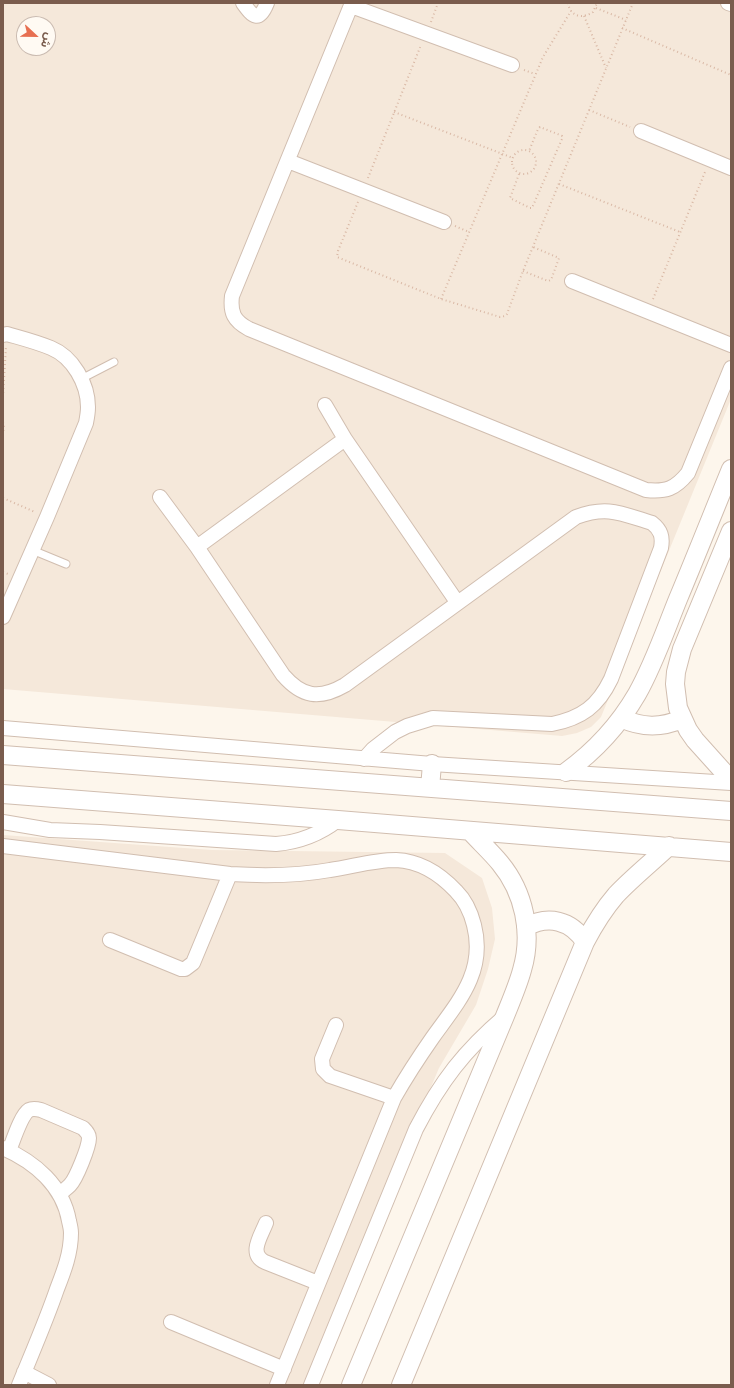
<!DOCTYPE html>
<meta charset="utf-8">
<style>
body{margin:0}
#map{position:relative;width:734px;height:1388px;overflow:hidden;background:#fdf6ec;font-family:Signika,"Noto Sans Arabic",sans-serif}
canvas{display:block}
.frame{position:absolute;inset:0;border:4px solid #7a5c4d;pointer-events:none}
.north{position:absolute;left:16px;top:16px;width:40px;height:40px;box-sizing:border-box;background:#fffaf3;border:1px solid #cabbb1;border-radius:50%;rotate:112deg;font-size:11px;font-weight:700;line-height:16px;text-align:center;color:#7a5c4d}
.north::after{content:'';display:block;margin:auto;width:14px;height:18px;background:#e76f51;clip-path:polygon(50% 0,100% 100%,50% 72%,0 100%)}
</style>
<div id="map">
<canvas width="734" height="1388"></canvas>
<div class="frame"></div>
<div class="north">ش</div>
</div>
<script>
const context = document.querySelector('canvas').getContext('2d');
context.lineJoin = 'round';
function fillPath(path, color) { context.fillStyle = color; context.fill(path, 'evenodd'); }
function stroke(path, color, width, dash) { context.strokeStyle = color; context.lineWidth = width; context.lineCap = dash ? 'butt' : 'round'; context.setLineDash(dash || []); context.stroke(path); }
fillPath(new Path2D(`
 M 3,3 L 731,3 L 731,399 L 601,717 L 591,727 L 577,733 L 562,736 L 3,689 ZM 24,24 L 48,24 L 48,48 L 24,48 Z
 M 3,835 L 212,850 L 445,853 L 482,878 L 492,908 L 495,939 L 488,969 L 476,1005 L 439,1068 L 305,1385 L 3,1385 Z`), '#f5e8da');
const service = new Path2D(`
 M 81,379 L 114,362
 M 32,550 L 66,564`);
const minor = new Path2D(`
 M 243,3 C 253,17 259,23 267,3
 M 352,3 L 232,296 C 230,313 234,321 249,329 L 646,490 C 666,492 675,489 688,473 L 731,368
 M 728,3 L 731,4
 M 351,6 L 512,65
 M 641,131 L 731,168
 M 288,161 L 444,222
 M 572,281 L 731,345
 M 3,335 L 7,334 C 21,338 37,342 51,348 C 73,357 88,384 88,407 C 88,412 87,418 86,423 L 47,517 L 3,617
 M 325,405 L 345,439 L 457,602
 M 160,497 L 197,547 L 283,675 C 302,697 319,700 345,685 L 576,517 C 608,505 622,514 652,523 C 661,530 663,537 661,548 L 611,679 C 598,706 582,718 552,724 L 433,718 L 407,726 L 395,732 L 373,749 L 364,759
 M 197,547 L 345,439
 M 3,728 L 432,764 L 731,783
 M 3,822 L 50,830 L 100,832 L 276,844 C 300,842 320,834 338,820
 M 3,846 L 230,874 C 263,876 297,876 330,870 C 352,867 373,860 396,860 C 419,861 440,874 456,891 C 465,900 471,913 474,925 C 486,972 458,1002 433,1037 C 419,1057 406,1077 394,1098 L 277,1385
 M 110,940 L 181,969 L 185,969 L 193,963 L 230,874
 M 336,1025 L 322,1059 L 323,1069 L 330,1076 L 394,1098
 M 3,1148 C 35,1162 63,1186 69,1221 C 70,1225 71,1229 71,1233 C 71,1253 64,1271 57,1289 C 46,1321 32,1353 19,1385
 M 9,1151 C 13,1141 21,1115 29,1110 C 33,1108 37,1109 41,1110 L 83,1128 C 86,1131 89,1134 89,1138 C 89,1147 76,1179 70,1185 C 67,1188 63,1191 60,1194
 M 266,1223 C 261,1236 248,1254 265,1262 L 318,1283
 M 171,1322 L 284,1369
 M 24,1372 L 49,1385
 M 311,1385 L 416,1129 C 441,1081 464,1051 505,1016`);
const tertiary = new Path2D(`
 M 731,531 L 682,649 L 676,672 L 675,684 L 678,708 L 688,730 L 695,740 L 731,780
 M 621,718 C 642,728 661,728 682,719
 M 3,755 L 731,811
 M 566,772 C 595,751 619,725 637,694 C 654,664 665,631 678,599 C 696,556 713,513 731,469
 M 430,788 L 432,764
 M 3,794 L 338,820 L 731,852
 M 526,927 C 548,915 571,920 585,942
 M 351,1385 L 505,1016 C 511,1001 518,985 522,970 C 533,933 524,892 500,863 C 491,852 480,842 470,831
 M 401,1385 L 585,942 C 594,925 604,909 616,895 C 632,878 652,862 669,846`);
stroke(service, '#d1beb0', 9);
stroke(minor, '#d1beb0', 16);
stroke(tertiary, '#d1beb0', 20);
stroke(new Path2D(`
 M 568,3 C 570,17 583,19 593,12 L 597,3
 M 596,8 L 626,20
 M 584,16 L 606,68
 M 431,22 L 438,3
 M 622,28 L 731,75
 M 524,70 L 535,74
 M 589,110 L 630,127
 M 394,112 L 513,158
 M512 162a12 12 0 1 1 24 0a12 12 0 1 1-24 0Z
 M 519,174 L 510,198 L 530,208 L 532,208 L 562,139 L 562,136 L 560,135 L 540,127 L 538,129 L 529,151
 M 368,178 L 421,45
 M 559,184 L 680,232
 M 358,202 L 338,251 L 337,257 L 441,299 L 500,317 L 505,316 L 507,314 L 523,271 L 633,3
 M 455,226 L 469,232
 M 523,271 L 548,281 L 551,280 L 559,258 L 533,247
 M 441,299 L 543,57 L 571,11
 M 653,299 L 705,172
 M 3,397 L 6,346
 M 3,422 L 4,427 L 3,433
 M 3,498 L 35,512
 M 3,572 L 8,574`), '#d9b8a5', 2, [1, 3]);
stroke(service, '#fff', 7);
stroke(minor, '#fff', 14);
stroke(tertiary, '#fff', 18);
</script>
